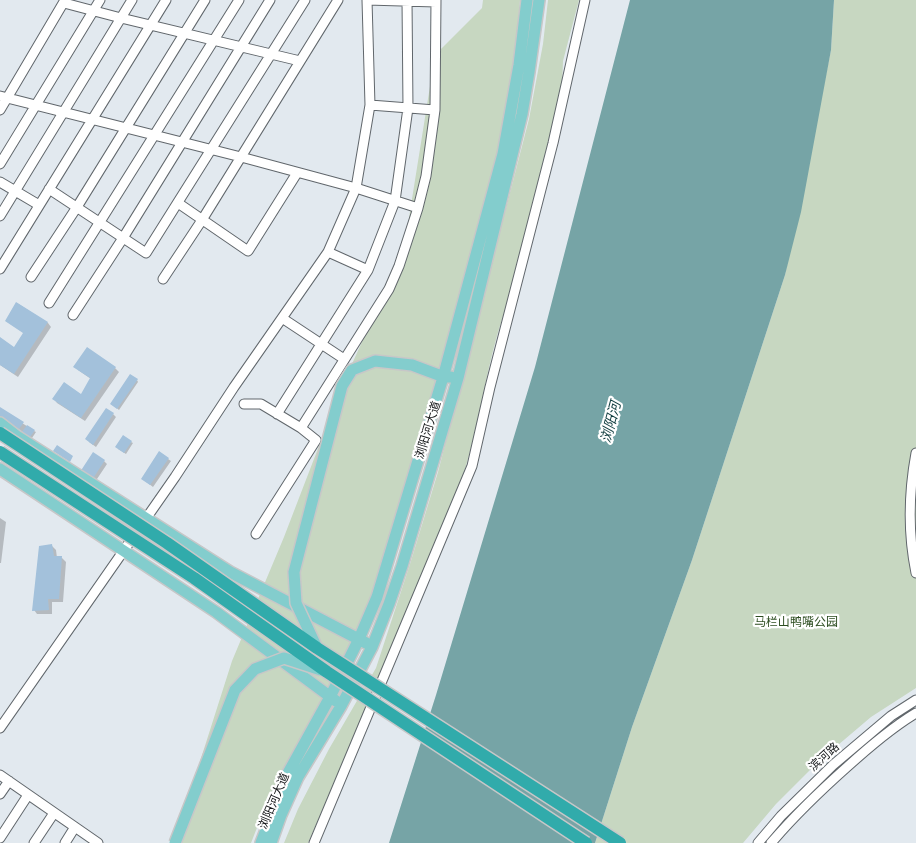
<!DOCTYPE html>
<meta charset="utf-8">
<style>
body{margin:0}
canvas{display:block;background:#e2e9ef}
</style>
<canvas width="916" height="843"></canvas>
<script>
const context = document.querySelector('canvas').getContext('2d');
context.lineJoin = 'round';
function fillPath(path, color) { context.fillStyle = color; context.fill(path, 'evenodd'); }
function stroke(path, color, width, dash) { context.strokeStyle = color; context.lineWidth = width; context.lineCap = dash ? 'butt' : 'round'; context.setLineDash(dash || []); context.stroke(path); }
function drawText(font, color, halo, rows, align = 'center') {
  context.font = font + ' "Asap Condensed","Noto Sans SC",sans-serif'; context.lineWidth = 4.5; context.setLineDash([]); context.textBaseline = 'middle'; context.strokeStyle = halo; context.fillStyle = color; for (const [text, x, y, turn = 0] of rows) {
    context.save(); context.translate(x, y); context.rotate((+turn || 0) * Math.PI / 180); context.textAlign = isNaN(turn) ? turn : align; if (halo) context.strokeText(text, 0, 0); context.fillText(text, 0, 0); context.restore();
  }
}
fillPath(new Path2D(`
 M 483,0 L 520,0 L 510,114 L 377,597 L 269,797 L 251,843 L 174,843 L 232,661 L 284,537 L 342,386 L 404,249 L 435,55 L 482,8 Z
 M 548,0 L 579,0 L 563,61 L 562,88 L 504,313 C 486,366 480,422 463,476 L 336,779 L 308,843 L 284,843 L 298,809 L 329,749 L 376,668 L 410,564 L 438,472 L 529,119 L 543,44 Z
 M 834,0 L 916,0 L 916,688 L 871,717 L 818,762 L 776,804 L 743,843 L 595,843 L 632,727 L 692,560 L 785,275 L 831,50 Z`), '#c7d7c1');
fillPath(new Path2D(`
 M 630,0 L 834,0 L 831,50 L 801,212 L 785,275 L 692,560 L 632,727 L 595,843 L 389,843 L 436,695 L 535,367 Z`), '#76a4a6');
fillPath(new Path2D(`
 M 17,303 L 48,323 L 51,327 L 18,377 L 0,365 L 0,338 L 14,349 L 24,333 L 6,321 Z
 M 115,368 L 119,372 L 85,421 L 57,403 L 54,399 L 82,396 L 91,379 L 78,370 Z
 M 137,380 L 138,382 L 119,410 L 113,405 Z
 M 0,408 L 34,431 L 36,432 L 32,438 L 0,417 Z
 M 113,414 L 116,417 L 96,447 L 89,442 Z
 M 131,442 L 133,443 L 126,454 L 118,449 Z
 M 159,453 L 171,461 L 153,487 L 145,481 Z
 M 104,461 L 107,464 L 95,482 L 84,474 Z
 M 0,518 L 6,522 L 1,563 L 0,563 Z
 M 52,546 L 56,550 L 57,558 L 62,558 L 66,562 L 63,602 L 52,602 L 52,614 L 37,614 L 34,610 Z`), '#0003');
fillPath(new Path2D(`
 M 16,302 L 48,322 L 14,374 L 0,365 L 0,337 L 14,347 L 23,333 L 5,321 Z
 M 87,347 L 116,367 L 81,418 L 52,399 L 64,382 L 81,394 L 90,378 L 73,367 Z
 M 130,374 L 138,379 L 117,409 L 110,404 Z
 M 0,407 L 24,422 L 19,429 L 0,417 Z
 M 106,408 L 114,413 L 93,445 L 85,439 Z
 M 27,425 L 35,430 L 30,437 L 22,432 Z
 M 123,435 L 132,441 L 124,453 L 115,447 Z
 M 57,445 L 73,456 L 70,462 L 53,451 Z
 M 159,451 L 169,458 L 150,485 L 141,479 Z
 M 93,452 L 105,460 L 92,480 L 80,472 Z
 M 52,544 L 54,556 L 62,556 L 59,599 L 48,599 L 49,610 L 32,611 L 39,546 Z`), '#a3c1db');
const minor = new Path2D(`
 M 367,0 L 436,2
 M 64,3 L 121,18 L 300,61
 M 0,96 L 241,157 L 356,188 L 418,208
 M 370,105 L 435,110
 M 0,110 L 65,0
 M 0,164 L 100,0
 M 0,182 L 39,205
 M 49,189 L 146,253 L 305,0
 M 178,203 L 248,251 L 297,173
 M 0,216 L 132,0
 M 328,252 L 368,270
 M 0,269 L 166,0
 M 31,277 L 77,207 L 205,0
 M 163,279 L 202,220 L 338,0
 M 49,303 L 239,0
 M 73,315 L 123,238 L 270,0
 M 282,318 L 344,359
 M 244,404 L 261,404 L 301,428 L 316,440 L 256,534
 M 277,414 L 368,270 L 395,201 L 408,108 L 407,0
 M 301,428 L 389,289 L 399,266 L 418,208 L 426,176 L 435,110 L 436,0
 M 916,453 C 909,491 908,534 916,573
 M 0,728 L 175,477 L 234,387 L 328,252 L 356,188 L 370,105 L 367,0
 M 0,775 L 98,843
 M 0,794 L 9,781
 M 0,838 L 28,795
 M 34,843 L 54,813
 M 65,843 L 75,827
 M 314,843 L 472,466 L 490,387 L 553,143 L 585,0
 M 758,843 L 781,816 L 833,765 L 891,716 L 916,700
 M 771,843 C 795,815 820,791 847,767 C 869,747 891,728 916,713`);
const major = new Path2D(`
 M 412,365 L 444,377 L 451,377
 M 0,423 L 18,437 L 230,572 L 366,643
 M 0,469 L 216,612 L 336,701
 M 261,843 L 287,775 L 330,697 L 359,639 L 377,597 L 444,374 L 503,154 L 519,65 L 527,0
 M 271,843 L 281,815 L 298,777 L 341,706 L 372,647 L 389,604 L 402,566 L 458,378 L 522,114 L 529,72 L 539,0`);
stroke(minor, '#61676c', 11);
stroke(major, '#c7c7c8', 14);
stroke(minor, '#fff', 9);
stroke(major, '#83cdcd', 11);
const majorBridge = new Path2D(`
 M 317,648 L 296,603 L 294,572 L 342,386 L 352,370 L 375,361 L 412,365
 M 175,843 L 235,690 L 255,669 L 284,658 L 321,670`);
const highwayBridge = new Path2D(`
 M 0,433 L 167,543 L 317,648 L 620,843
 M 0,452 L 194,578 L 327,672 L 586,843`);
stroke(majorBridge, '#c7c7c8', 14, []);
stroke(highwayBridge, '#c7c7c8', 15, []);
stroke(majorBridge, '#83cdcd', 11);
stroke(highwayBridge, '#31abab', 12);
drawText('12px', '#151719', '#fff', [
 ["浏阳河大道",428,430,-73],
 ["滨河路",824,757,-42],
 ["浏阳河大道",274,801,-67]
]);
drawText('12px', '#2d4d21', '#fff', [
 ["马栏山鸭嘴公园",796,622]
]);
drawText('italic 14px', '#0f3c3e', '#fff', [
 ["浏阳河",611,422,-75]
]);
</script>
